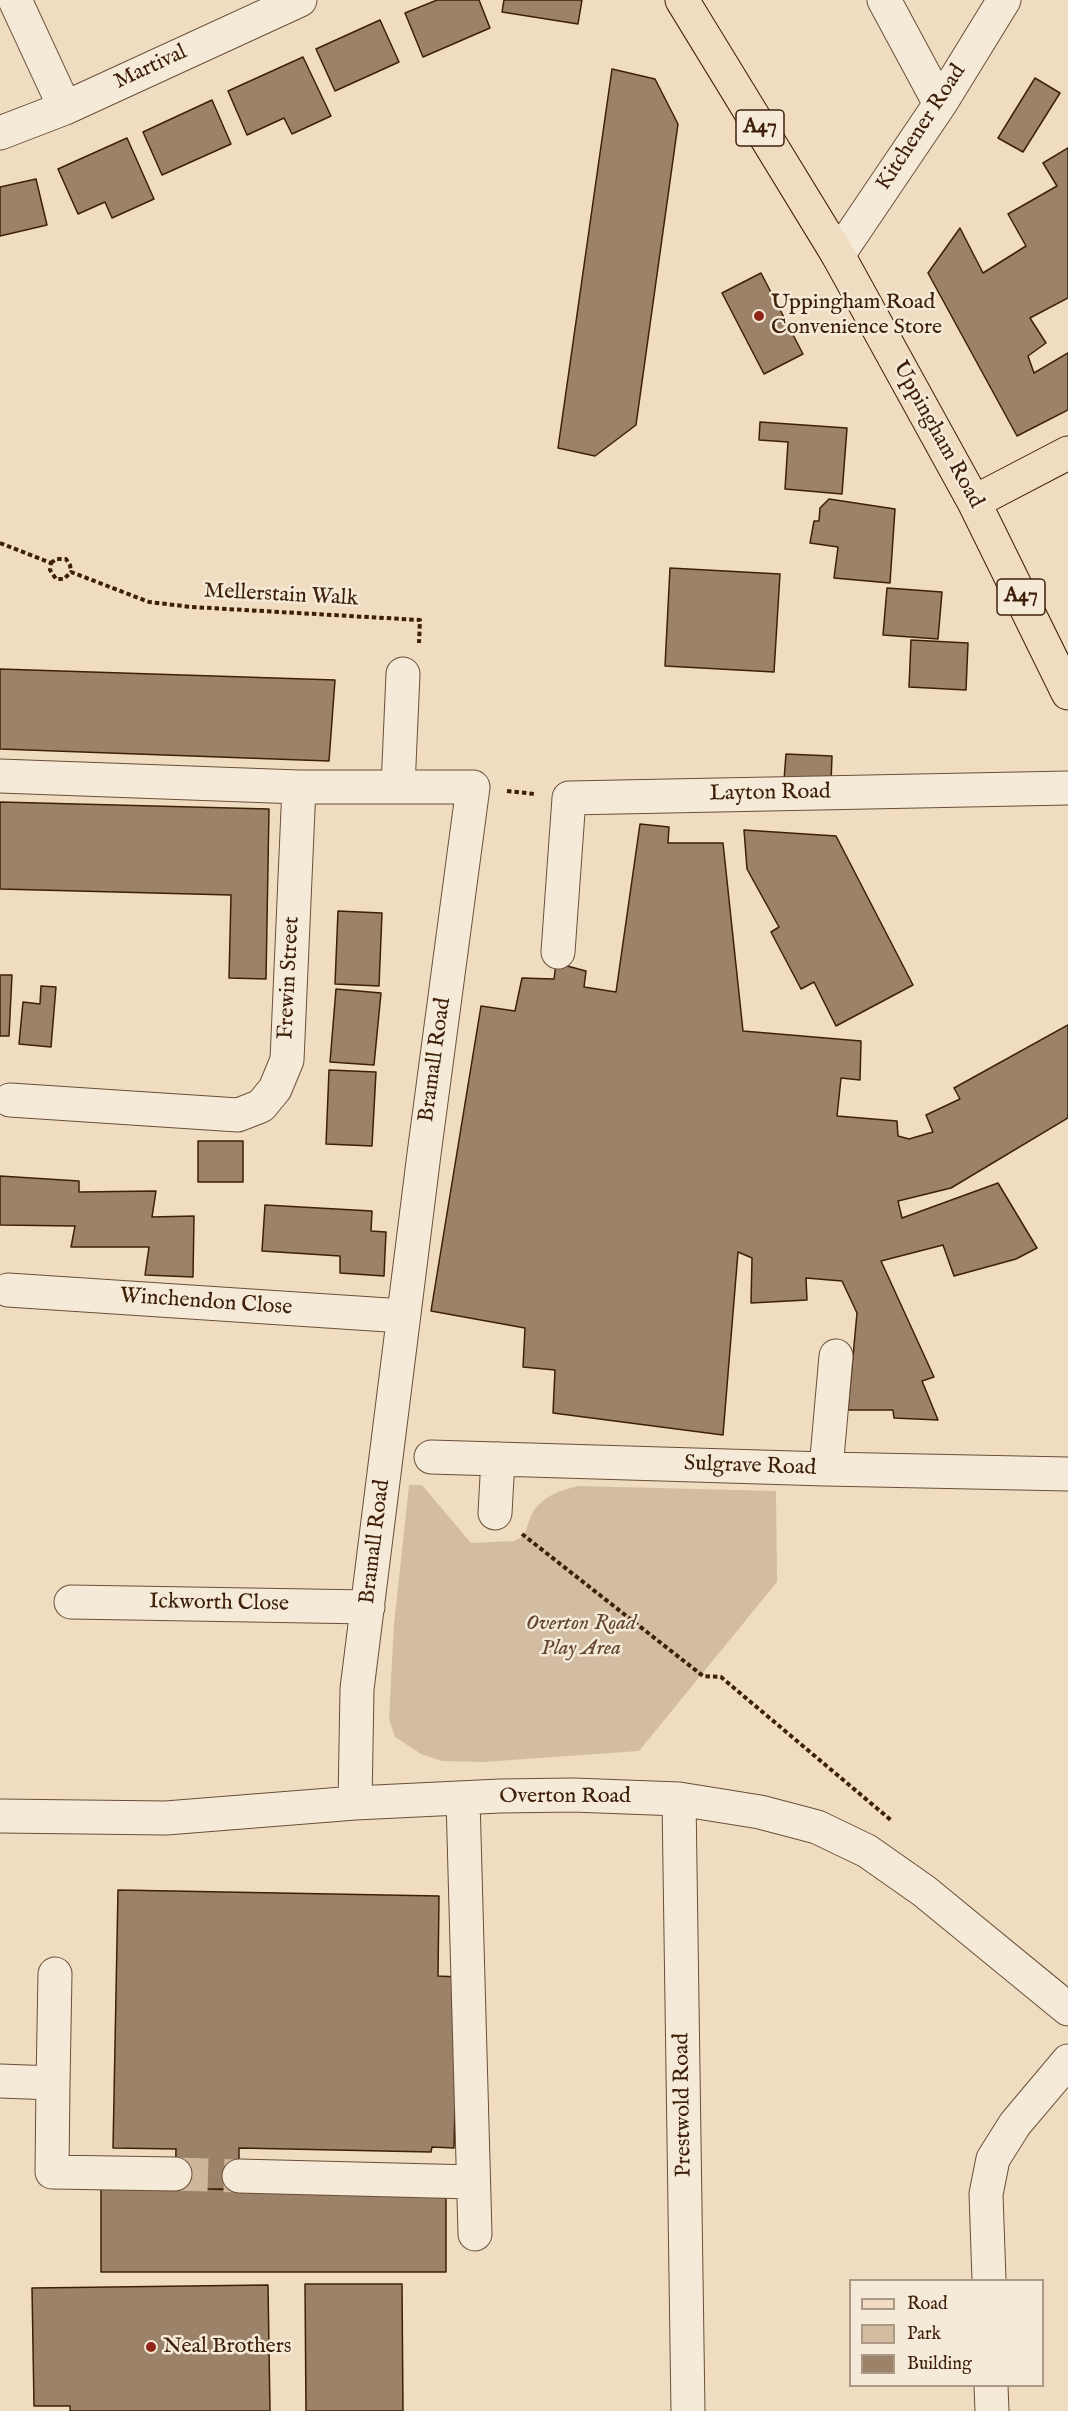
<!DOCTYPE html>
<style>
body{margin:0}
#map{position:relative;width:1068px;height:2411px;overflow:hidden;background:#f0ddc1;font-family:"IM FELL English",serif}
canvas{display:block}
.legend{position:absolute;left:849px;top:2279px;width:195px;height:108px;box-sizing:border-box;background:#f5e9d7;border:2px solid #ac9985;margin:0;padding:8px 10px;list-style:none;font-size:18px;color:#3e2009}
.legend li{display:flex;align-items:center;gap:12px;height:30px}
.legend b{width:30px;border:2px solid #ac9985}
</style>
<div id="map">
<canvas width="1068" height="2411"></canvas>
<ul class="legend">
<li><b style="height:8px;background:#f0ddc1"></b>Road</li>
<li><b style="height:16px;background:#d2bda2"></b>Park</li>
<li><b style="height:16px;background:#9b8269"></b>Building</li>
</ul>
</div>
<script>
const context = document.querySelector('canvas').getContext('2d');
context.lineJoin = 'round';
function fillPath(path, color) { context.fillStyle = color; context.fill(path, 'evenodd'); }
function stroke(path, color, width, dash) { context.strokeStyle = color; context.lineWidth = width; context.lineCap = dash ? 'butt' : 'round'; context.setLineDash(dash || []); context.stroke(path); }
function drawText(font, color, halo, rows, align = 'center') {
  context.font = font + ' "IM FELL English",serif'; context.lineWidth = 5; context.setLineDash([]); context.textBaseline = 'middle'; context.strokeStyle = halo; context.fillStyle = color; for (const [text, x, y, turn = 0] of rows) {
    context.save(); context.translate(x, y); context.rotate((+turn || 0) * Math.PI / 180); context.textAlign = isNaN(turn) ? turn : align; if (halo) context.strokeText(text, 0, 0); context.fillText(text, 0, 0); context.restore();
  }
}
fillPath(new Path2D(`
 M 409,1485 L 422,1485 L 471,1543 L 514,1541 L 524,1536 C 527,1528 529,1519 533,1512 C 543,1496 561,1490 579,1486 L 776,1491 L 777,1582 L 639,1751 L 483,1762 L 442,1761 L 421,1754 L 395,1737 L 389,1719 L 394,1624 Z`), '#d2bda2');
const building = new Path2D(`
 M 437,0 L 479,0 L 490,28 L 423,57 L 405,13 Z
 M 504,0 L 582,0 L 578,24 L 502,12 Z
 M 380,20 L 399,62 L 335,91 L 316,49 Z
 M 303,57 L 331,116 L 292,134 L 284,118 L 247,135 L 228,91 Z
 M 612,69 L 655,79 L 678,124 L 636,425 L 595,456 L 558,448 Z
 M 1035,78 L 1060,93 L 1023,152 L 998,138 Z
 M 212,100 L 231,144 L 162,175 L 143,132 Z
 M 127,138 L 154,199 L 112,218 L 105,202 L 78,214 L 58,169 Z
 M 1068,148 L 1068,298 L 1030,318 L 1046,343 L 1028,356 L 1034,373 L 1068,353 L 1068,410 L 1017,436 L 928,273 L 960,228 L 983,273 L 1026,246 L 1008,214 L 1057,186 L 1043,163 Z
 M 36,179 L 47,225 L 0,236 L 0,187 Z
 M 761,273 L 803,354 L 764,374 L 722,293 Z
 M 760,422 L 847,428 L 842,494 L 785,489 L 788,442 L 759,440 Z
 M 829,499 L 895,509 L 890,583 L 834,578 L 838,547 L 810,543 L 814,521 L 819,521 L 820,508 Z
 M 670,568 L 780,574 L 774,672 L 665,666 Z
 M 887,588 L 942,592 L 938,639 L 883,635 Z
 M 911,640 L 968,643 L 966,690 L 909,687 Z
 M 0,669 L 335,680 L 329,761 L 0,749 Z
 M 786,754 L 832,756 L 831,782 L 784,780 Z
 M 0,802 L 269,809 L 266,979 L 229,978 L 231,895 L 0,889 Z
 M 640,824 L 669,827 L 668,843 L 723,843 L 743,1031 L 861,1041 L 860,1080 L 841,1078 L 837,1116 L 897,1121 L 898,1136 L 909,1139 L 933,1132 L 926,1115 L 960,1099 L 954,1088 L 1068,1025 L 1068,1118 L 951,1188 L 898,1201 L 902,1218 L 998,1183 L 1037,1248 L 1016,1259 L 954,1276 L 943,1245 L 881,1261 L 934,1377 L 922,1381 L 938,1420 L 894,1418 L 893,1410 L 848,1410 L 857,1313 L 842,1281 L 806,1278 L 807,1300 L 751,1303 L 752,1258 L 738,1252 L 723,1435 L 553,1413 L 555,1370 L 523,1367 L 525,1328 L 431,1311 L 481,1006 L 515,1011 L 522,978 L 554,979 L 556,963 L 586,971 L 584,987 L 616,992 Z
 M 744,830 L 836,836 L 913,985 L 836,1026 L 814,982 L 801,989 L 771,932 L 779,927 L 747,869 Z
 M 338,911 L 382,913 L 379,986 L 335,984 Z
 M 0,975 L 12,975 L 9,1036 L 0,1036 Z
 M 41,986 L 56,987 L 51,1047 L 19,1044 L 23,1002 L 40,1004 Z
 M 336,989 L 381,993 L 374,1065 L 330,1062 Z
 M 329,1070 L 376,1072 L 372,1146 L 326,1144 Z
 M 198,1141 L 243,1141 L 243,1182 L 198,1182 Z
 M 0,1176 L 79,1181 L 79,1192 L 156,1191 L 152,1217 L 194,1216 L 193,1277 L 145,1275 L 149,1247 L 71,1247 L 75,1226 L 0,1225 Z
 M 265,1205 L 372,1211 L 371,1231 L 386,1232 L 384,1276 L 340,1273 L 340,1256 L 262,1251 Z
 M 118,1890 L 439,1896 L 438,1976 L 458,1977 L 454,2148 L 432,2147 L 431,2152 L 239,2148 L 239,2190 L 175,2188 L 176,2149 L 113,2148 Z
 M 101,2189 L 446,2189 L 446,2272 L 101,2272 Z
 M 305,2284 L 402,2284 L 403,2411 L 306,2411 Z
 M 268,2285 L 270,2411 L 70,2411 L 70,2406 L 34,2406 L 32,2288 Z`);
fillPath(building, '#9b8269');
stroke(building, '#3e2009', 1.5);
stroke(new Path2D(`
 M 175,2174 L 239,2176`), '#ccb79c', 33, [33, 16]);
const minor = new Path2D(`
 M 15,0 L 65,108
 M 884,0 L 940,104
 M 0,133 L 65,108 L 300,0
 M 838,255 L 940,104 L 1004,0
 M 0,776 L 299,787 L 473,787 L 424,1154 L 357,1689 L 355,1803
 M 398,787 L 403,674
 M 558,952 L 569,798 L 1068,788
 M 10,1100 L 238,1115 L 261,1106 L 275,1089 L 287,1060 L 299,787
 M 8,1290 L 403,1316
 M 431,1457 L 826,1469 L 1068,1474
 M 826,1469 L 836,1356
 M 495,1513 L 498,1459
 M 71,1602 L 368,1607
 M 463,1799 L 475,2234
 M 679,1799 L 688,2411
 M 0,1816 L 166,1818 L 355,1803 L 500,1796 L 573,1795 L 679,1799 L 760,1812 L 817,1827 L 867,1851 L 924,1891 L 1068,2009
 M 0,2081 L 53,2083 L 52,2172 L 175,2174
 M 53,2083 L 55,1974
 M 239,2176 L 473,2182
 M 989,2280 L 986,2194 L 993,2159 L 1015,2124 L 1068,2061
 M 991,2386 L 992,2411`);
const major = new Path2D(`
 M 682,0 L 838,255 L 974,502 L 1068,693
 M 974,502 L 1068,453`);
stroke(minor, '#6a4f37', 35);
stroke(major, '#3e2009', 35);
stroke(new Path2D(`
 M 0,543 L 51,563 L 50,570 L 56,579 L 64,579 L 71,572 L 149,602 L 192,607 L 420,620 L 419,643
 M 51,563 L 56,559 L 66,559 L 70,565 L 71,572
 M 507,791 L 535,794
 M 522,1534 L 703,1676 L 721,1677 L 892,1821`), '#3e2009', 4, [4.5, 3]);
stroke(minor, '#f5e9d7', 33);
stroke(major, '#f0ddc1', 33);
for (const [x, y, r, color] of [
 [759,316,6,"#8f2418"],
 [151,2347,6,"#8f2418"]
]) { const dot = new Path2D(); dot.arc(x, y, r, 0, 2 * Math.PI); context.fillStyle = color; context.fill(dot); stroke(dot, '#f5e9d7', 2); }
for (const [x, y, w] of [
 [760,128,48],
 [1021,597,48]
]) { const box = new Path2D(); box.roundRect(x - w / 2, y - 18, w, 36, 4.5); context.fillStyle = '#f5e9d7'; context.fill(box); stroke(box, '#3e2009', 1.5); }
drawText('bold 21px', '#3e2009', null, [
 ["A47",760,128],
 ["A47",1021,597]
]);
drawText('22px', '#3e2009', '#f5e9d7', [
 ["Martival",151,68,-25],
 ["Kitchener Road",922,128,-57],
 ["Uppingham Road",937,435,61],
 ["Mellerstain Walk",281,596,3],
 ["Layton Road",770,794,-1],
 ["Frewin Street",290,978,-87],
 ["Bramall Road",436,1060,-82],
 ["Winchendon Close",206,1303,4],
 ["Sulgrave Road",750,1467,2],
 ["Bramall Road",376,1542,-83],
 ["Ickworth Close",219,1604,1],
 ["Overton Road",565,1797],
 ["Prestwold Road",684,2105,-91]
]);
drawText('22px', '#3e2009', '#f5e9d7', [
 ["Uppingham Road",771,303],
 ["Convenience Store",771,328],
 ["Neal Brothers",163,2347]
], 'left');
drawText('italic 22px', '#63472f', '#f5e9d7', [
 ["Overton Road",581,1624],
 ["Play Area",581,1649]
]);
</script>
